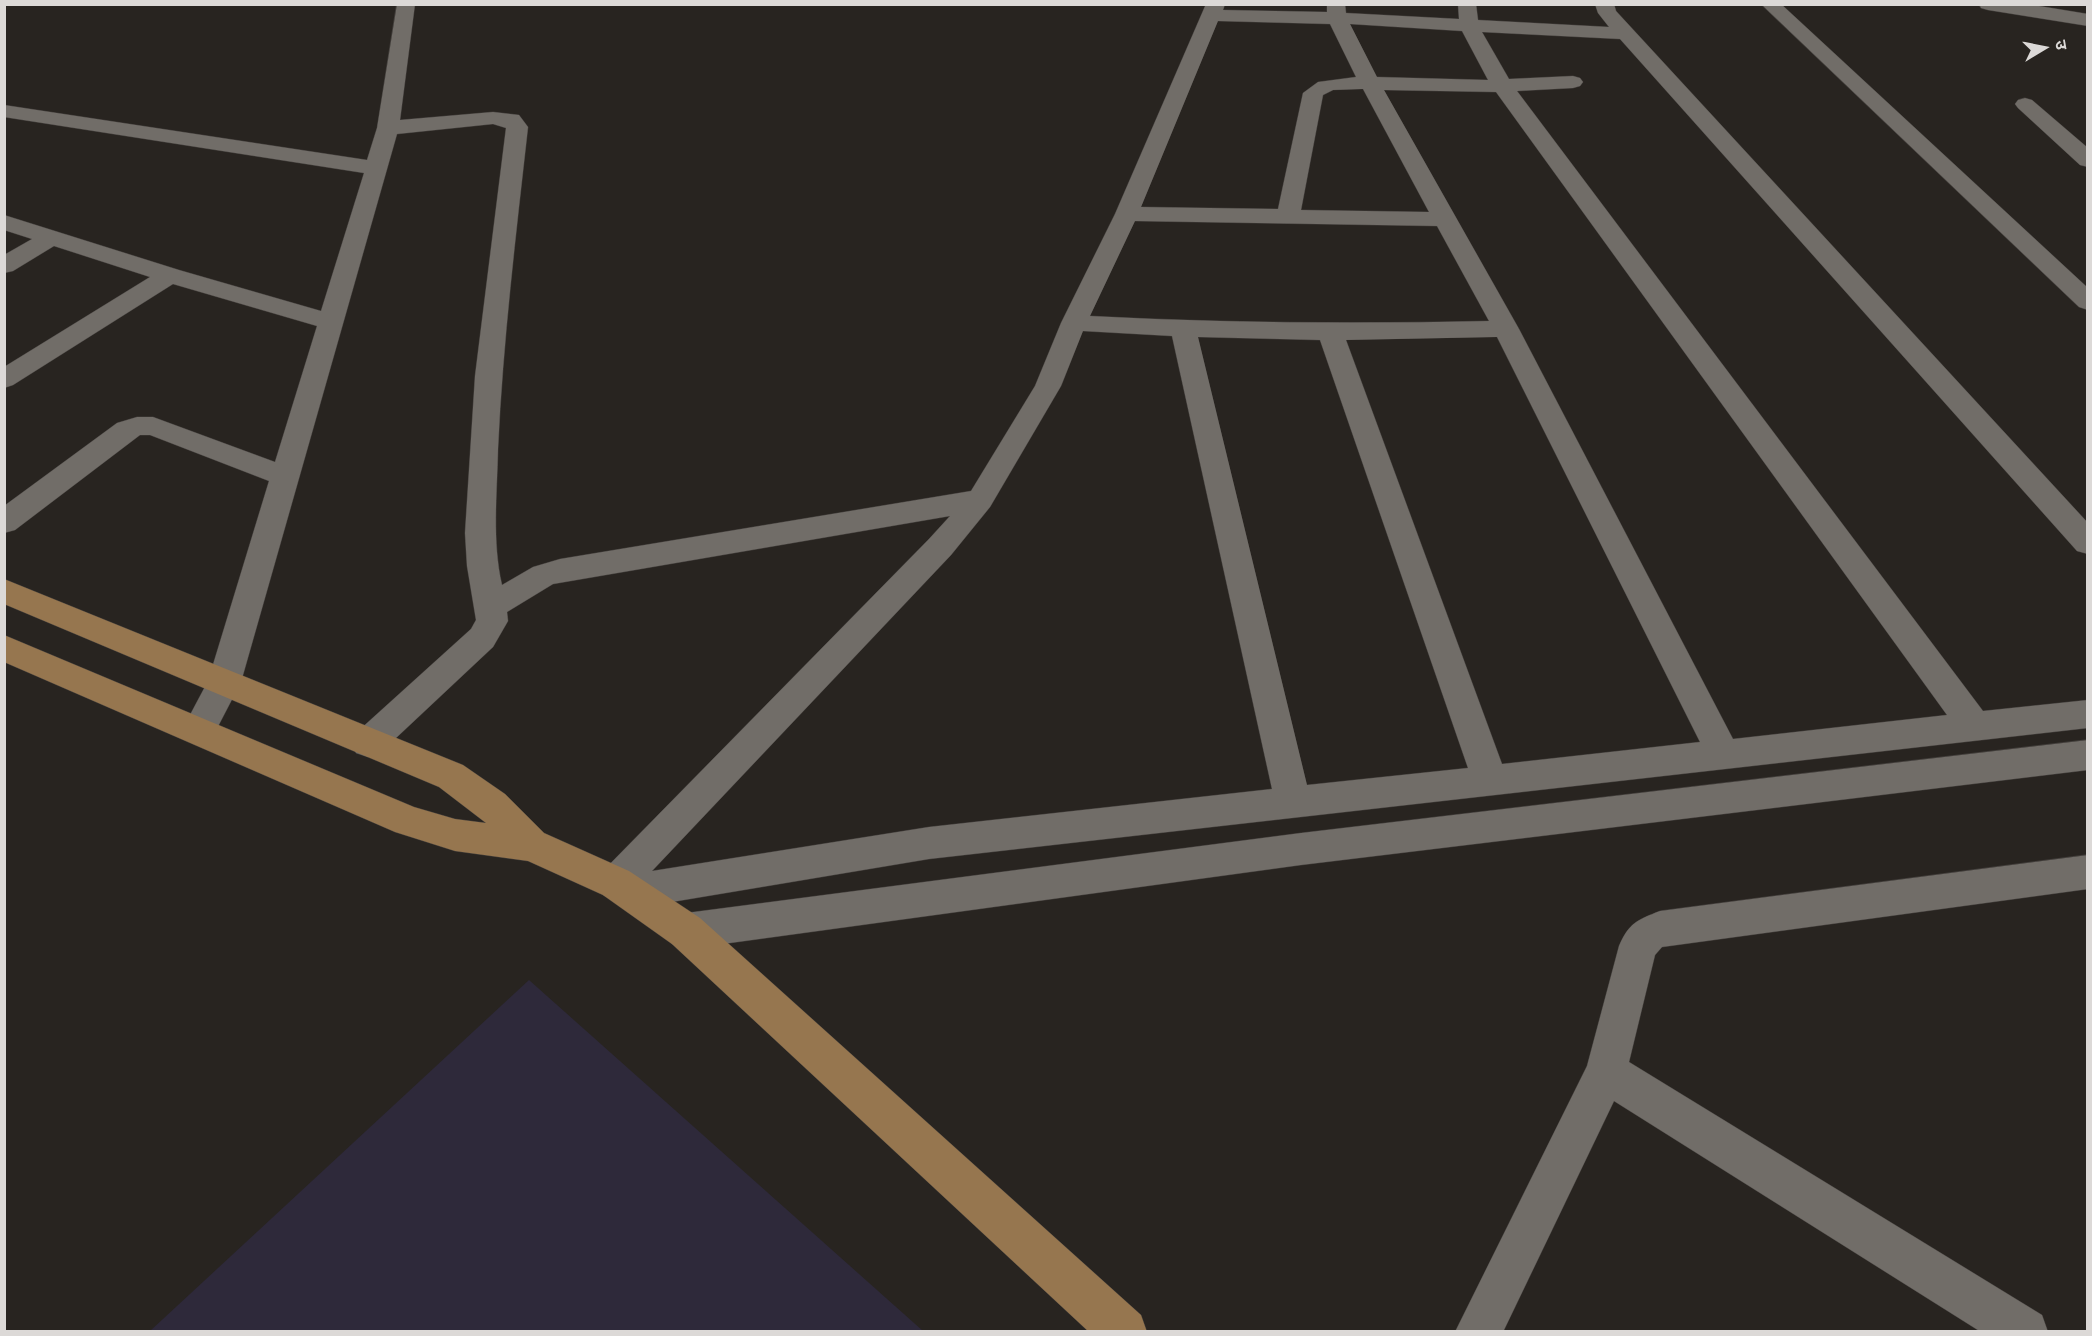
<!DOCTYPE html>
<meta charset="utf-8">
<style>
body{margin:0}
#map{position:relative;width:2092px;height:1336px;overflow:hidden;background:#282420;font-family:"Golos Text","Noto Sans Devanagari",sans-serif}
canvas{display:block}
.frame{position:absolute;inset:0;border:6px solid #dcd9d7;pointer-events:none}
.north{position:absolute;left:2014px;top:18px;width:60px;height:60px;-webkit-text-stroke:4px #282420;paint-order:stroke;rotate:80deg;font-size:16px;font-weight:700;line-height:24px;text-align:center;color:#dcd9d7}
.north::after{content:'';display:block;margin:auto;width:21px;height:27px;background:#dcd9d7;clip-path:polygon(50% 0,100% 100%,50% 72%,0 100%)}
</style>
<div id="map">
<canvas width="2092" height="1336"></canvas>
<div class="frame"></div>
<div class="north">उ</div>
</div>
<script>
const context = document.querySelector('canvas').getContext('2d');
context.lineJoin = 'round';
function fillPath(path, color) { context.fillStyle = color; context.fill(path, 'evenodd'); }
function stroke(path, color, width, dash) { context.strokeStyle = color; context.lineWidth = width; context.lineCap = dash ? 'butt' : 'round'; context.setLineDash(dash || []); context.stroke(path); }
fillPath(new Path2D(`
 M 529,980 L 923,1331 L 150,1331 Z`), '#2e293a');
const minor = new Path2D(`
 M 397,4 L 415,4 L 400,120 L 493,112 L 519,115 L 528,127 C 516,234 503,341 498,449 C 497,495 492,541 502,585 L 533,567 L 560,559 L 971,491 L 1035,386 L 1061,323 L 1115,214 L 1206,4 L 1225,4 L 1223,10 L 1327,12 L 1327,4 L 1345,4 L 1346,13 L 1459,19 L 1458,4 L 1476,4 L 1478,20 L 1609,27 L 1598,13 L 1595,4 L 1614,4 L 1616,11 L 2088,523 L 2088,554 L 2077,551 L 1620,39 L 1482,32 L 1509,79 L 1573,76 L 1580,78 L 1583,82 L 1580,86 L 1573,88 L 1517,91 L 1983,711 L 2088,700 L 2088,728 L 929,859 L 630,909 L 603,895 L 597,883 L 603,871 L 929,539 L 950,516 L 553,584 L 507,612 L 508,621 L 493,647 L 380,753 L 368,757 L 356,753 L 351,743 L 356,733 L 471,629 L 476,620 L 467,566 L 465,533 L 475,376 L 506,128 L 493,124 L 397,134 L 241,682 L 211,740 L 199,744 L 187,740 L 182,730 L 208,681 L 269,481 L 150,435 L 140,435 L 15,530 L 4,533 L 4,506 L 117,423 L 137,417 L 153,417 L 275,462 L 317,326 L 173,284 L 13,385 L 4,388 L 4,367 L 150,277 L 54,246 L 13,271 L 4,273 L 4,255 L 32,239 L 4,230 L 4,215 L 179,270 L 321,311 L 364,173 L 4,117 L 4,105 L 367,160 L 377,128 ZM 1218,21 L 1330,24 L 1356,77 L 1318,82 L 1303,93 L 1278,209 L 1141,207 ZM 1350,24 L 1462,31 L 1488,80 L 1377,77 ZM 1363,89 L 1429,212 L 1301,210 L 1323,95 L 1333,90 ZM 1384,90 L 1496,92 L 1947,715 L 1733,739 L 1519,329 ZM 1135,221 L 1437,226 L 1489,321 C 1356,324 1223,323 1090,316 ZM 1083,331 L 1172,336 L 1272,789 L 929,827 L 652,871 L 951,555 L 990,507 L 1061,386 ZM 1198,337 L 1320,340 L 1468,768 L 1307,785 ZM 1497,337 L 1700,742 L 1502,764 L 1346,340 Z
 M 1761,4 L 1781,4 L 2088,288 L 2088,310 L 2079,307 Z
 M 1979,4 L 2027,4 L 2088,14 L 2088,26 L 1988,10 L 1981,8 Z
 M 2025,98 L 2032,100 L 2088,148 L 2088,167 L 2080,165 L 2018,108 L 2015,104 L 2018,100 Z
 M 2088,740 L 2088,770 L 1301,865 L 686,949 L 672,944 L 667,931 L 672,918 L 686,913 L 1301,833 Z
 M 2088,855 L 2088,889 L 1662,947 L 1655,955 L 1629,1062 L 2042,1315 L 2048,1332 L 1981,1332 L 1614,1101 L 1503,1332 L 1455,1332 L 1587,1066 L 1619,946 C 1629,923 1637,920 1660,911 Z`);
const major = new Path2D(`
 M 4,579 L 463,765 L 505,794 L 544,833 L 629,871 L 700,918 L 1141,1315 L 1147,1332 L 1089,1332 L 672,944 L 603,895 L 528,861 L 455,851 L 395,832 L 4,662 L 4,635 L 414,807 L 455,819 L 486,823 L 439,787 L 4,604 Z`);
stroke(minor, '#423e3b', 1);
stroke(major, '#423e3b', 1);
fillPath(minor, '#716d68');
fillPath(major, '#96764f');
</script>
